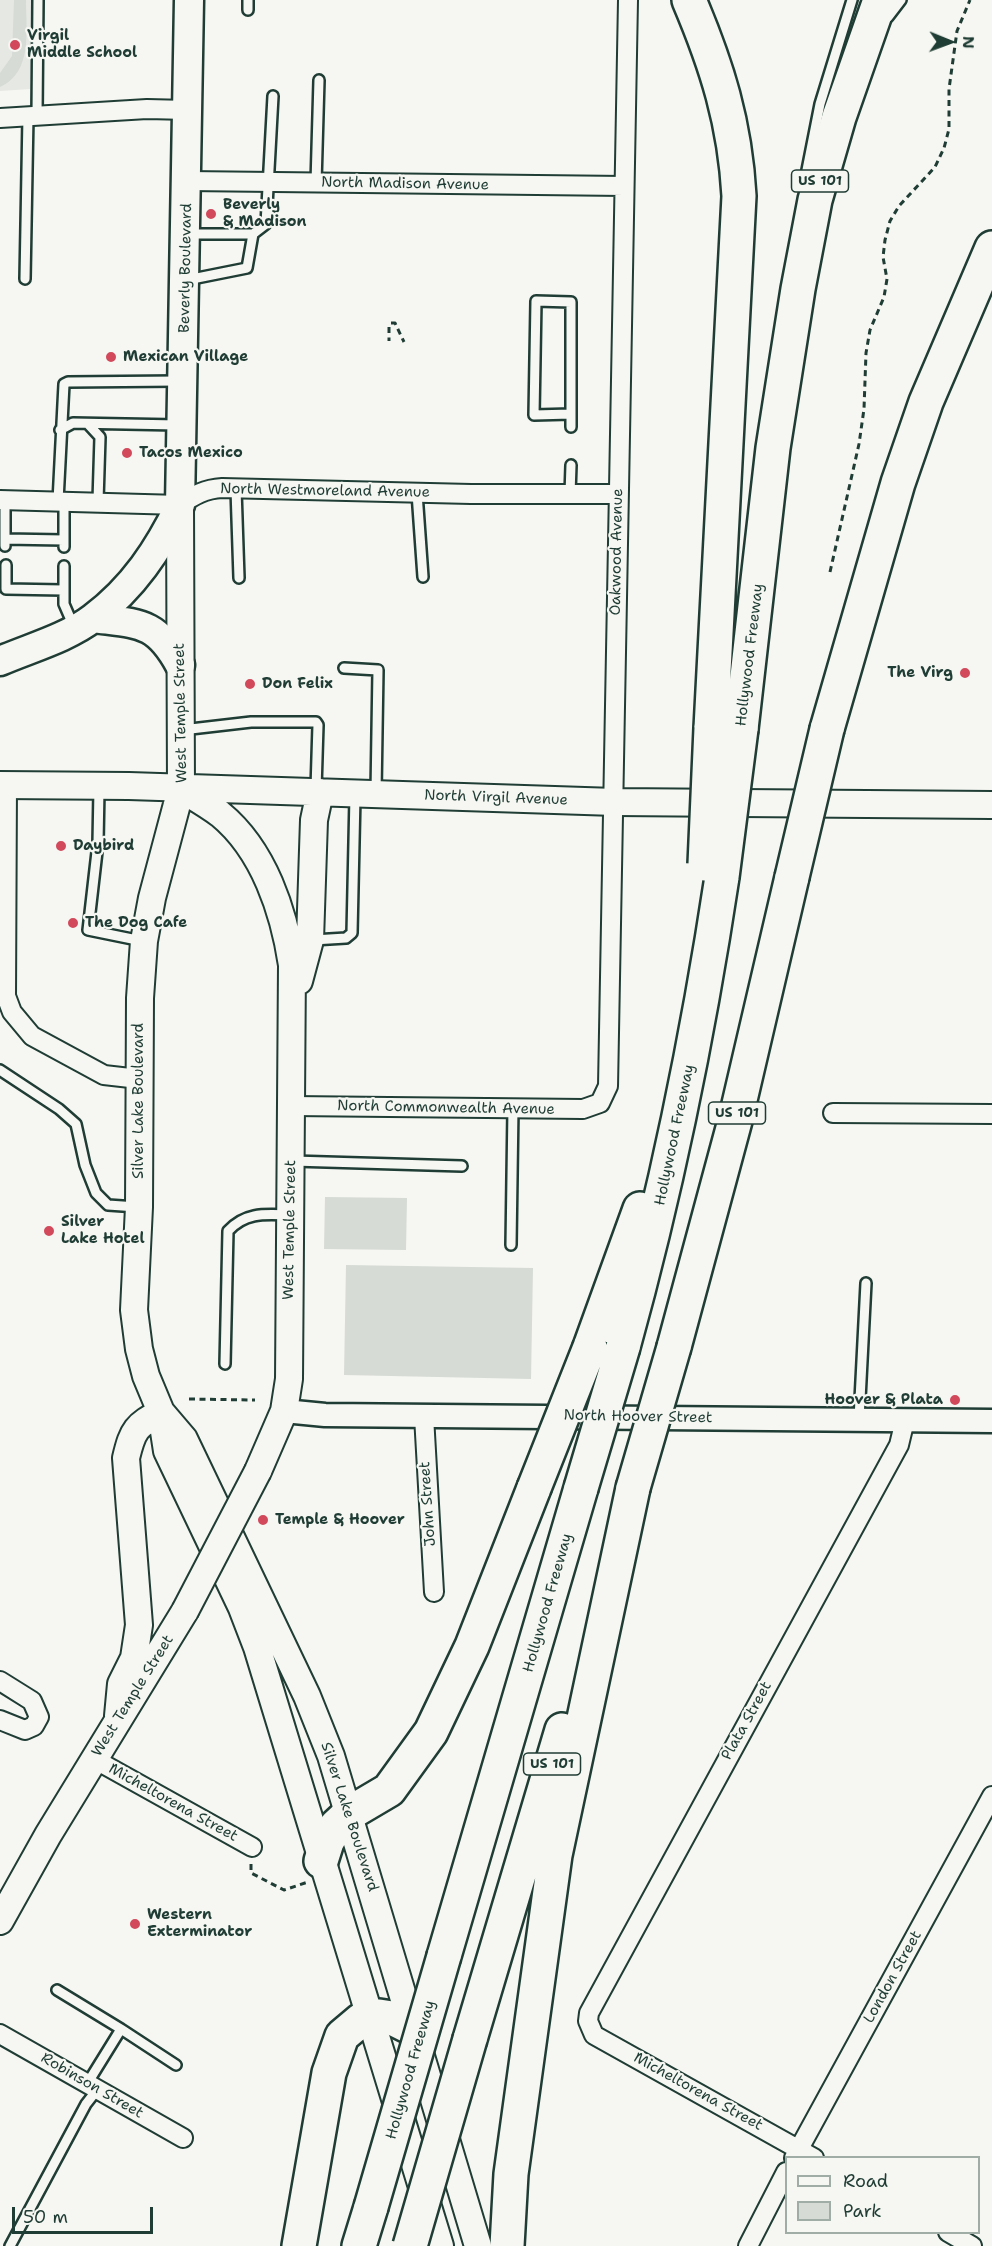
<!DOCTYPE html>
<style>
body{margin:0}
#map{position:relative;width:992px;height:2246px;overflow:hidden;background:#f6f6f2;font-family:"Shantell Sans",sans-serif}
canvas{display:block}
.legend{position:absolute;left:785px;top:2156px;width:195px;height:78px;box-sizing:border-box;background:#f6f6f2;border:2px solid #a0aca6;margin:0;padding:8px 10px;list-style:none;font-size:18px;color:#1f3d34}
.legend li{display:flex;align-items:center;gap:12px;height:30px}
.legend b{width:30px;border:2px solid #a0aca6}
.north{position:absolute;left:920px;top:12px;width:60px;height:60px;-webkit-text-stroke:4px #f6f6f2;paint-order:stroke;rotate:91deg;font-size:16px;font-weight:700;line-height:24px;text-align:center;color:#1f3d34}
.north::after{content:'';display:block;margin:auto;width:21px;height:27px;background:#1f3d34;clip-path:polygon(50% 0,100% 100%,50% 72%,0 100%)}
.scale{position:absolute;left:12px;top:2207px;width:141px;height:27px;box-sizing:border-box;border:3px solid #1f3d34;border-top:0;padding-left:8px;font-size:18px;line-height:21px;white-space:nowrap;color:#1f3d34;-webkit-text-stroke:4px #f6f6f2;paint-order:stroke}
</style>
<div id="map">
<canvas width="992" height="2246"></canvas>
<ul class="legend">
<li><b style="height:8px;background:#f6f6f2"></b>Road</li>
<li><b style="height:16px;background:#d6dbd6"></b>Park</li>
</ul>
<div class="north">N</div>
<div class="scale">50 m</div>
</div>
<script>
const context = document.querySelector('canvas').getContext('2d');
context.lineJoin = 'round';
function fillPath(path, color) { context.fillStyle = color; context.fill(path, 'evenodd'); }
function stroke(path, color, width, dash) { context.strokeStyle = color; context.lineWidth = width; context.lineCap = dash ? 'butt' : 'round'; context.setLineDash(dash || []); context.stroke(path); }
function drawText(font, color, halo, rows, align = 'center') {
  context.font = font + ' "Shantell Sans",sans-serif'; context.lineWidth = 4.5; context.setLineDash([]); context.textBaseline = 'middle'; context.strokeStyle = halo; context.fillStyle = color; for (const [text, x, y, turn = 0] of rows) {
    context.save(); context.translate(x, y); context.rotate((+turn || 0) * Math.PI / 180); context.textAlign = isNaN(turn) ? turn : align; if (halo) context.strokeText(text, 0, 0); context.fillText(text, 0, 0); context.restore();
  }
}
fillPath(new Path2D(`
 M 0,0 L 31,0 L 30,89 L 0,91 Z`), '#e6e8e4');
fillPath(new Path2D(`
 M 14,0 L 26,0 C 26,31 33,72 0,87 L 0,73 L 12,56 Z
 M 325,1197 L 407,1198 L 406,1250 L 324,1249 Z
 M 346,1265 L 533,1268 L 531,1379 L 344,1375 Z`), '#d6dbd6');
const service = new Path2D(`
 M 248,10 L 248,0
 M 888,17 L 901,0
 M 37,115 L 38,0
 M 805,180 L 820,104 L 852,0
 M 316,183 L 319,80
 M 187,234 L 253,234 L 266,224 L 273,96
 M 25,279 L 28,116
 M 187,280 L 247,268 L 253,234
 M 571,414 L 534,415 L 536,301 L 571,302 L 571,427
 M 88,424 L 100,437 L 98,501
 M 60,430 L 73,423 L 178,425
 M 236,489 L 239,578
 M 417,493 L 423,577
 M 570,494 L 571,465
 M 5,500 L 5,546
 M 58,501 L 64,384 L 68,382 L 178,381
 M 5,539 L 64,540
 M 64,547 L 64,501
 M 6,565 L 6,589 L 63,590
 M 64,566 L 64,604 L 74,627
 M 344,668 L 378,670 L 376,792
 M 182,730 L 251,722 L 316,722 L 318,725 L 316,789
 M 99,789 L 98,843 L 88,930 L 142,941
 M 313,940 L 346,938 L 352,933 L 355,796
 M 0,1070 L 59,1109 L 76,1124 L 85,1165 L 96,1193 L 108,1205 L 137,1207
 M 293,1161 L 462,1166
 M 511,1245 L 513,1108
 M 225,1364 L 228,1231 C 245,1212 265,1214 288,1215
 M 859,1419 L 866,1283
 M 57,1990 L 121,2029
 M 87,2084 L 121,2029 L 176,2065
 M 10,2246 L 86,2104 L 97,2090`);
const minor = new Path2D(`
 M 0,118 L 147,109 L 188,110
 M 187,181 L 624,186
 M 0,500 L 180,505 C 194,495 205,489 222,488 L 471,494 L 618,494
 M 7,785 L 6,996 L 12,1012 L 32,1036 L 104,1075 L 139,1079
 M 292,1106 L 583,1109 L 600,1103 L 608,1086 L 628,0
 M 833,1113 L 992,1114
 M 424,1416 L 434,1592
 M 0,1681 L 32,1701 L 39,1717 L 34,1726 L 25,1730 L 0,1720
 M 94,1759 L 252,1847
 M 0,2034 L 183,2138
 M 794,2158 L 992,1796
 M 814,2158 L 594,2035 L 588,2021 L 589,2013 L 899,1445 L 905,1420
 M 948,2232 L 972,2246
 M 748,2246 L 786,2172`);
const tertiary = new Path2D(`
 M 284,1411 L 325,1415 L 992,1421`);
const secondary = new Path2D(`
 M 180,505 L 181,789 L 152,898 L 144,941 L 140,998 L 139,1207 L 134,1310 L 139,1349 L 146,1376 L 161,1412 L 167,1451 L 242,1608 L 257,1647 L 440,2246
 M 0,785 L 129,786 L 615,802 L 992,805
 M 181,789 C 194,797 208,805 220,814 C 264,850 284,912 292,965 L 289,1379 L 284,1411 L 258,1471
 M 299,981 L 310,940 L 314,820 L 320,792
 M 161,1412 L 184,1439 L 307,1696 L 331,1756 L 478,2246
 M 118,1716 L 121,1684 L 134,1658 L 139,1625 L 126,1458 C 133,1429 136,1426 161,1412
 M 0,1921 L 48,1835 L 185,1611`);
const primary = new Path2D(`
 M 93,618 C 139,624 156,621 180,665
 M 0,661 C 30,648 67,638 93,618 C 133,588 159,549 180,505 L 189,0`);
const motorway = new Path2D(`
 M 689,0 C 717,66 735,123 739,196 L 711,728
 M 741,729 L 773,448 L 798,289 L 815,200 L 839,117 L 880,0
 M 827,729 L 898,483 L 926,402 L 992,248
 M 590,1347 L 640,1209
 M 623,1347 C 666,1192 698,1036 722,877
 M 674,1347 L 736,1117 L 792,877
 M 321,1861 L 327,1842 L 336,1826 L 350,1813 L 389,1790 L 431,1732 L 472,1646 L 534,1488
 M 444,1956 L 581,1488
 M 470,2039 L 562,1730
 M 299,2246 L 329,2073 L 342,2036 L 361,2020 L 379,2016 L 392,2018 L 414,2029
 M 359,2246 L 371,2207
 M 507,2246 L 511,2174 L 555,1855 L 633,1488`);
stroke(service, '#1f3d34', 14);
stroke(minor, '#1f3d34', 22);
stroke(tertiary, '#1f3d34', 27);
stroke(secondary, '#1f3d34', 30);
stroke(primary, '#1f3d34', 33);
stroke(motorway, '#1f3d34', 38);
stroke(new Path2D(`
 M 391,323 L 395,323 L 404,342
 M 389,327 L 389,341
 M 830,572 L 859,444 L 864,409 L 866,353 L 870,330 L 884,297 L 887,279 L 883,257 L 885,240 L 890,221 L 899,206 L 935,167 L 944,148 L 949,129 L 949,89 L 957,31 L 970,0
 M 189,1399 L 255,1400
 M 251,1864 L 251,1873 L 284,1890 L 308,1882`), '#1f3d34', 3, [6, 4.5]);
stroke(service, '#f6f6f2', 9);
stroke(minor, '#f6f6f2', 18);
stroke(tertiary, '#f6f6f2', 22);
stroke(secondary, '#f6f6f2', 26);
stroke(primary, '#f6f6f2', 28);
stroke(motorway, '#f6f6f2', 33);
const secondaryBridge = new Path2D(`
 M 185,1611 L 258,1471`);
const motorwayBridge = new Path2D(`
 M 705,864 L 711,728
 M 722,877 L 741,729
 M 792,877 L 827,729
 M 534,1488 L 590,1347
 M 581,1488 L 623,1347
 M 633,1488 L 674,1347
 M 371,2207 L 444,1956
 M 410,2246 L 470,2039`);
stroke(secondaryBridge, '#1f3d34', 30, []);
stroke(motorwayBridge, '#1f3d34', 38, []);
stroke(secondaryBridge, '#f6f6f2', 26);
stroke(motorwayBridge, '#f6f6f2', 33);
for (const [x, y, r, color] of [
 [15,45,6,"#d1495b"],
 [211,214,6,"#d1495b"],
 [111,357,6,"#d1495b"],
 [127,453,6,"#d1495b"],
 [965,673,6,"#d1495b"],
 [250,684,6,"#d1495b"],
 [61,846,6,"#d1495b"],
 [73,923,6,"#d1495b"],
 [49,1231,6,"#d1495b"],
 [955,1400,6,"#d1495b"],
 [263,1520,6,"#d1495b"],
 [135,1924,6,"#d1495b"]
]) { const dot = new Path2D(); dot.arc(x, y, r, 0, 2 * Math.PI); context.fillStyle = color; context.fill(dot); stroke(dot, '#f6f6f2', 2); }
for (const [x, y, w] of [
 [820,181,57],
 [737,1113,57],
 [552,1764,57]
]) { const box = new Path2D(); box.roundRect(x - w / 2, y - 11, w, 22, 4.5); context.fillStyle = '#f6f6f2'; context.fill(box); stroke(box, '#1f3d34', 1.5); }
drawText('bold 14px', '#1f3d34', null, [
 ["US 101",820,181],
 ["US 101",737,1113],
 ["US 101",552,1764]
]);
drawText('bold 15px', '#1f3d34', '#f6f6f2', [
 ["Virgil",27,36],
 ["Middle School",27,53],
 ["Beverly",223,205],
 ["& Madison",223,222],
 ["Mexican Village",123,357],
 ["Tacos Mexico",139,453],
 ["The Virg",953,673,"right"],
 ["Don Felix",262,684],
 ["Daybird",73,846],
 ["The Dog Cafe",85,923],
 ["Silver",61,1222],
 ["Lake Hotel",61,1239],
 ["Hoover & Plata",943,1400,"right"],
 ["Temple & Hoover",275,1520],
 ["Western",147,1915],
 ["Exterminator",147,1932]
], 'left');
drawText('15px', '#1f3d34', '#f6f6f2', [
 ["North Madison Avenue",405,184,1],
 ["Beverly Boulevard",186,268,-89],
 ["North Westmoreland Avenue",325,491,1],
 ["Oakwood Avenue",617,552,-89],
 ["Hollywood Freeway",750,655,-83],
 ["West Temple Street",181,713,-91],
 ["North Virgil Avenue",496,798,2],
 ["Silver Lake Boulevard",139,1101,-90],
 ["North Commonwealth Avenue",446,1108,1],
 ["Hollywood Freeway",675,1135,-78],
 ["West Temple Street",290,1230,-89],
 ["North Hoover Street",638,1417,1],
 ["John Street",428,1504,-94],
 ["Hollywood Freeway",548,1603,-74],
 ["West Temple Street",133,1696,-58],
 ["Plata Street",747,1721,-61],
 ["Micheltorena Street",173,1803,29],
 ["Silver Lake Boulevard",349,1817,72],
 ["London Street",893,1977,-61],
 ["Hollywood Freeway",411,2070,-74],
 ["Robinson Street",92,2086,30],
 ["Micheltorena Street",698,2092,29]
]);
</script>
